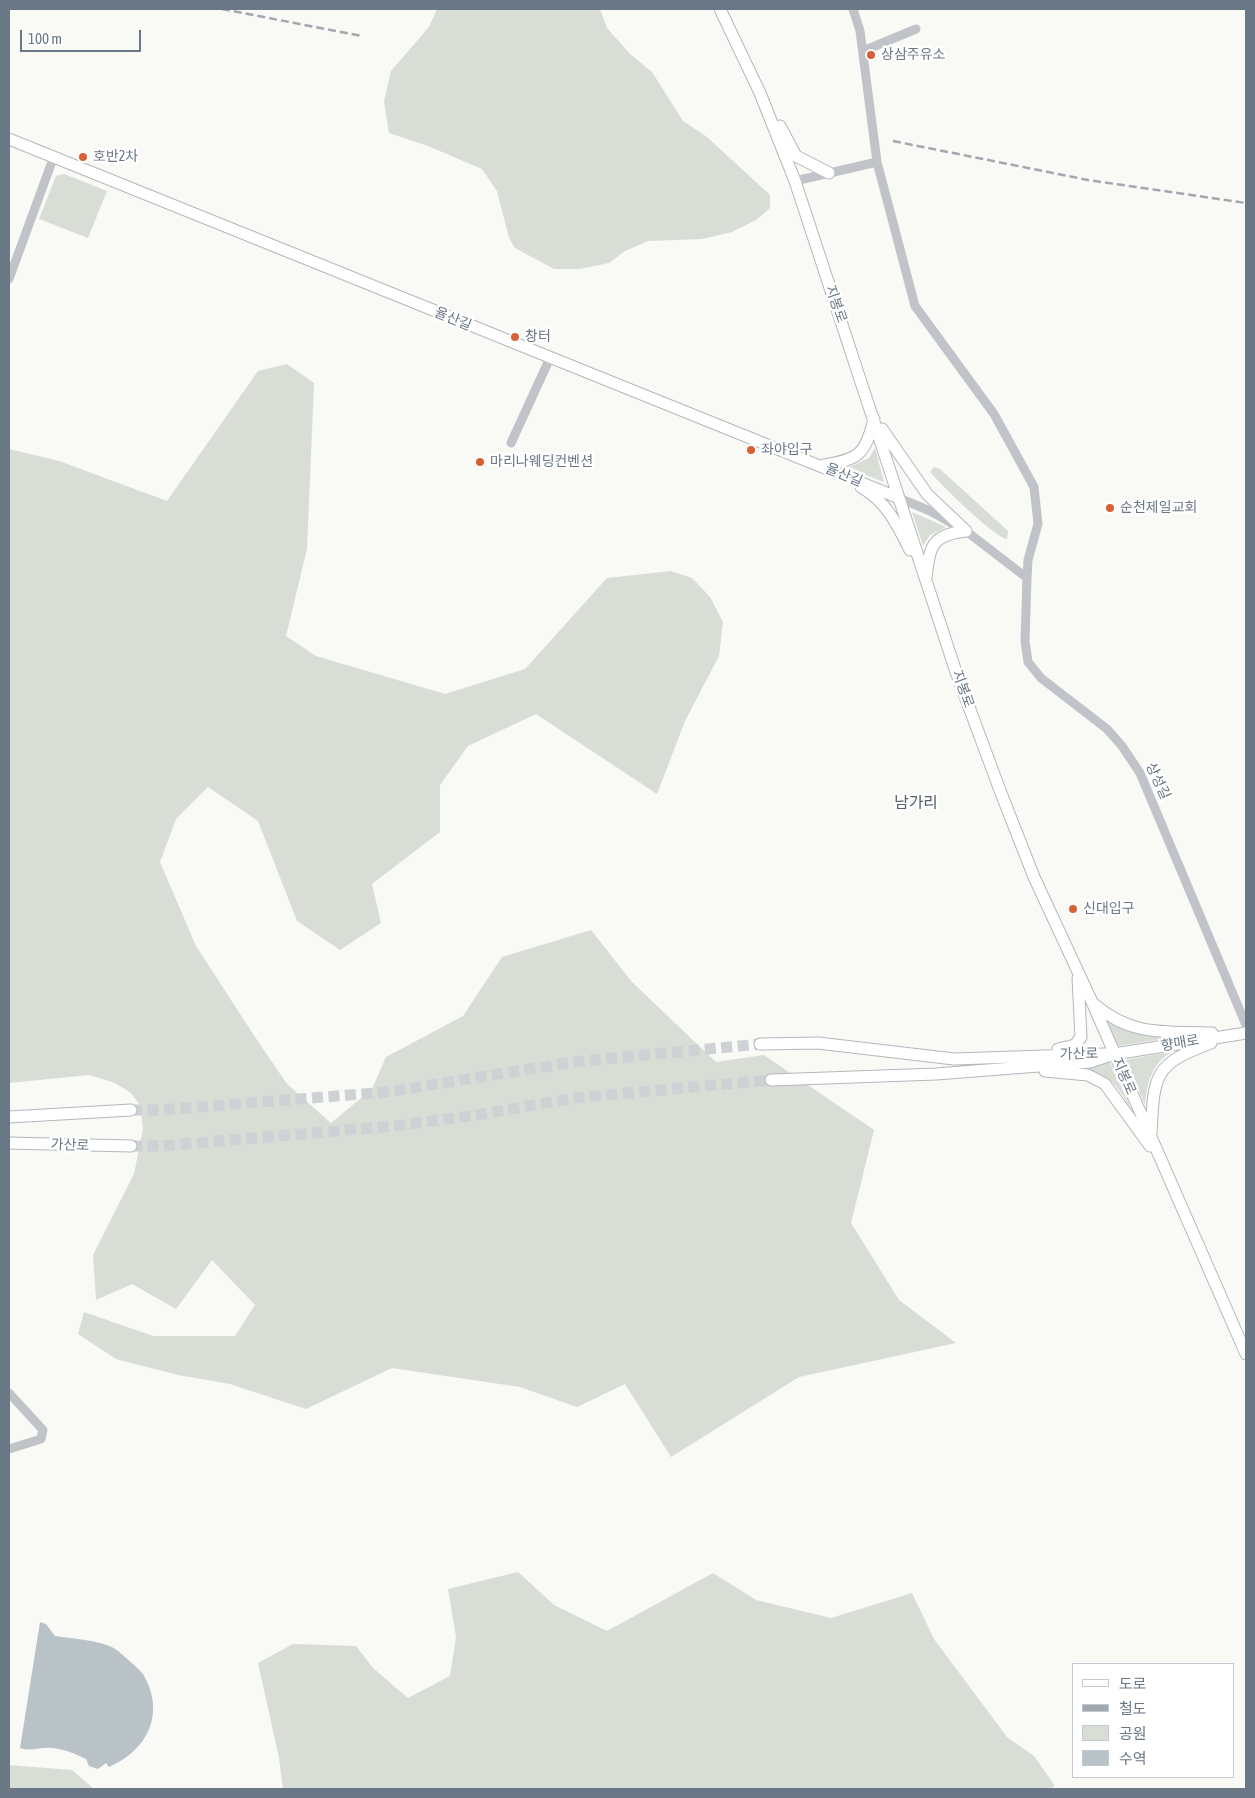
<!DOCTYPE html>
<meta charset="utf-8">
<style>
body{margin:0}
#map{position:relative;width:1255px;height:1798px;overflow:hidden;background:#f9f9f6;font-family:"Asap Condensed","Noto Sans KR",sans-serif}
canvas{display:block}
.frame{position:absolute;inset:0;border:10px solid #6a7885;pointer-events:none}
.legend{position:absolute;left:1072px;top:1663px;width:162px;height:115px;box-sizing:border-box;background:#fff;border:1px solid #c3c9ce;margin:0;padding:6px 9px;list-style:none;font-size:15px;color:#6a7885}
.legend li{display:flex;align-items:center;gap:10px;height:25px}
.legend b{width:25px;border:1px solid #c3c9ce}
.scale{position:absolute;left:20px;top:30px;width:121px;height:22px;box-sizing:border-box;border:2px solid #6a7885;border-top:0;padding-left:6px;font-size:15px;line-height:18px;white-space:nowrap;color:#6a7885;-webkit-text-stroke:4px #fff;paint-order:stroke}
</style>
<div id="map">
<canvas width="1255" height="1798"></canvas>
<div class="frame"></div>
<ul class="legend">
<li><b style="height:6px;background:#fff"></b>도로</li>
<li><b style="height:6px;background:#a2a8ae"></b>철도</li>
<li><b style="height:14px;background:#d8ddd6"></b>공원</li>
<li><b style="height:14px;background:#b9c3c7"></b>수역</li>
</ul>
<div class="scale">100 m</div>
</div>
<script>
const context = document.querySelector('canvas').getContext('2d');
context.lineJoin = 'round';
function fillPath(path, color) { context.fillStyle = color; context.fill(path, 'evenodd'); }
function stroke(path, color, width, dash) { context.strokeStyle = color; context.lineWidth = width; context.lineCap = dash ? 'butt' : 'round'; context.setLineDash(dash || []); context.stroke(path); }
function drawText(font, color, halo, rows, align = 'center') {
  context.font = font + ' "Asap Condensed","Noto Sans KR",sans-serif'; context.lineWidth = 5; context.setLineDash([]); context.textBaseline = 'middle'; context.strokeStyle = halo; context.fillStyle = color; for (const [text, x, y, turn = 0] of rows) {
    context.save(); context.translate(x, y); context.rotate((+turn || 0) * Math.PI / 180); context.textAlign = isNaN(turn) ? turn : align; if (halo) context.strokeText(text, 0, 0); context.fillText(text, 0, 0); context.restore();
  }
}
fillPath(new Path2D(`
 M 437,9 L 600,9 L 607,28 L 630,54 L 652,72 L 683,121 L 707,137 L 770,195 L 770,208 L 756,220 L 732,232 L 702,239 L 648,241 L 625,251 L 609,263 L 580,269 L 554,269 L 515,248 L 509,238 L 497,191 L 482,169 L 428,146 L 389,133 L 384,101 L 391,71 L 429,27 Z
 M 64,174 L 107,191 L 88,238 L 39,219 L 56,176 Z
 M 287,364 L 314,383 L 307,549 L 286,636 L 316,656 L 445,694 L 525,669 L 607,578 L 671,571 L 692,578 L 710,597 L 723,622 L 719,656 L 685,721 L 657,794 L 536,714 L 468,746 L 440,785 L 440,832 L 372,884 L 381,923 L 340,950 L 297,921 L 258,821 L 208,787 L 176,819 L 160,862 L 196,946 L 255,1037 L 287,1084 L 331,1123 L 372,1089 L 386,1057 L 463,1016 L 502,957 L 591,930 L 632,982 L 716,1062 L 764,1055 L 874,1130 L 851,1223 L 899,1300 L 956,1343 L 799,1377 L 671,1457 L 625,1384 L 577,1407 L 520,1387 L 392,1368 L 306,1409 L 230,1384 L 178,1375 L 116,1359 L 78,1334 L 84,1312 L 153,1336 L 235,1336 L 255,1305 L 212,1260 L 176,1309 L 132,1284 L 96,1300 L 93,1255 L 134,1174 L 143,1129 L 140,1105 L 131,1093 L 115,1083 L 89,1075 L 9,1083 L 9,449 L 59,461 L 167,501 L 258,371 Z
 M 875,448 L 884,482 L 847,468 L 869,458 Z
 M 934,467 L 940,469 L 1008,531 L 1007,539 C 994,537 941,485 930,472 Z
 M 912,512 L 946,527 L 930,535 L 923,546 Z
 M 1108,1023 L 1141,1035 L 1168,1038 L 1118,1046 Z
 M 1174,1051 C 1152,1061 1147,1083 1145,1105 L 1125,1060 Z
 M 1110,1062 L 1133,1113 C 1115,1081 1107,1069 1068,1069 Z
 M 518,1572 L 554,1605 L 607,1631 L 713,1573 L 756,1600 L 831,1618 L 912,1593 L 934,1639 L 1007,1737 L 1034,1756 L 1055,1786 L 1050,1789 L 283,1789 L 279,1758 L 258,1663 L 293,1644 L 356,1646 L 373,1668 L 408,1698 L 450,1676 L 456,1637 L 448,1589 Z
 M 9,1765 L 72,1770 L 94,1789 L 9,1789 Z`), '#d8ddd6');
fillPath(new Path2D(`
 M 40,1622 L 46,1624 L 55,1636 C 72,1639 105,1640 118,1651 C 123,1655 139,1669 143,1674 C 166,1713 148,1750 109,1767 L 106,1763 L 98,1769 L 89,1766 L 86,1759 C 76,1754 64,1749 52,1748 C 41,1747 31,1752 20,1748 Z`), '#b9c3c7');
stroke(new Path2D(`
 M 131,1110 L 160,1110 L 387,1092 L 574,1062 L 760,1044
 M 131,1146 L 160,1146 L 395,1126 L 477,1115 L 574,1098 L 771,1080`), '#ced2d4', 11, [11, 5.5]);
const secondary = new Path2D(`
 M 720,9 L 760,93 L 795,181 L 956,672 L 1001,793 L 1034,877 L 1092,1002 L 1246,1354
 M 780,126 L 796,156 L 829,173
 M 9,139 L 899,498
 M 882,429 L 927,494 L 966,531
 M 824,465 C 860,459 865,454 874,419
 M 861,487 C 886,501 897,524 910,550
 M 926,577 C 930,545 932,535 966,531
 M 1095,1005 C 1133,1037 1165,1031 1212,1033
 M 760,1044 L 818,1043 L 954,1059 L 1105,1054
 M 1058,1049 L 1075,1045 L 1081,1037 L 1078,978
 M 1045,1071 L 1088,1075 L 1105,1084 L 1150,1146
 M 771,1080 L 936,1074 L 1090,1062 L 1114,1054 L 1246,1033
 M 9,1117 L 131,1110
 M 1151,1133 C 1154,1074 1154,1064 1211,1043
 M 9,1143 L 131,1146`);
stroke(secondary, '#b3b8bd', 13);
stroke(new Path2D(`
 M 853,9 L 860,31 L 877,162 L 915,306 L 994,414 L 1034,487 L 1038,524 L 1028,560 L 1027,578 L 1025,641 L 1028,662 L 1041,678 L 1107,729 L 1122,746 L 1140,773 L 1246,1025
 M 863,51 L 916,29
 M 795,181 L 877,162
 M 9,279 L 54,156
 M 511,443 L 550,358
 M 899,498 L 930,511 L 966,531 L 1027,578
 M 9,1393 L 43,1430 L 41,1439 L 9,1449`), '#c0c4c8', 9);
stroke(secondary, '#fff', 11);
stroke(new Path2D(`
 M 222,9 L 362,36
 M 893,141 L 1088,180 L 1246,203`), '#a2a8ae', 2.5, [8, 4]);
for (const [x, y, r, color] of [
 [871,55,5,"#d86037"],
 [83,157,5,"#d86037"],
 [515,337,5,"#d86037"],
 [751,450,5,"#d86037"],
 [480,462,5,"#d86037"],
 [1110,508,5,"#d86037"],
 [1073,909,5,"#d86037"]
]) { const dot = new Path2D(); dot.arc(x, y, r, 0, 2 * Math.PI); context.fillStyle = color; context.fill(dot); stroke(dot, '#fff', 2); }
drawText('14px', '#6a7885', '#fff', [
 ["상삼주유소",881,55],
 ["호반2차",93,157],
 ["창터",525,337],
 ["좌야입구",761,450],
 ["마리나웨딩컨벤션",490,462],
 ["순천제일교회",1120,508],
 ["신대입구",1083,909]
], 'left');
drawText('14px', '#6a7885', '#fff', [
 ["지봉로",836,304,71],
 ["율산길",453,319,22],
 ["율산길",844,475,22],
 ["지봉로",963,689,70],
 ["상성길",1158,781,65],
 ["향매로",1180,1043,-10],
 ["가산로",1079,1054,-1],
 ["지봉로",1124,1076,66],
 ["가산로",70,1145,2]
]);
drawText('16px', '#57626b', '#fff', [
 ["남가리",916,803]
]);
</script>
